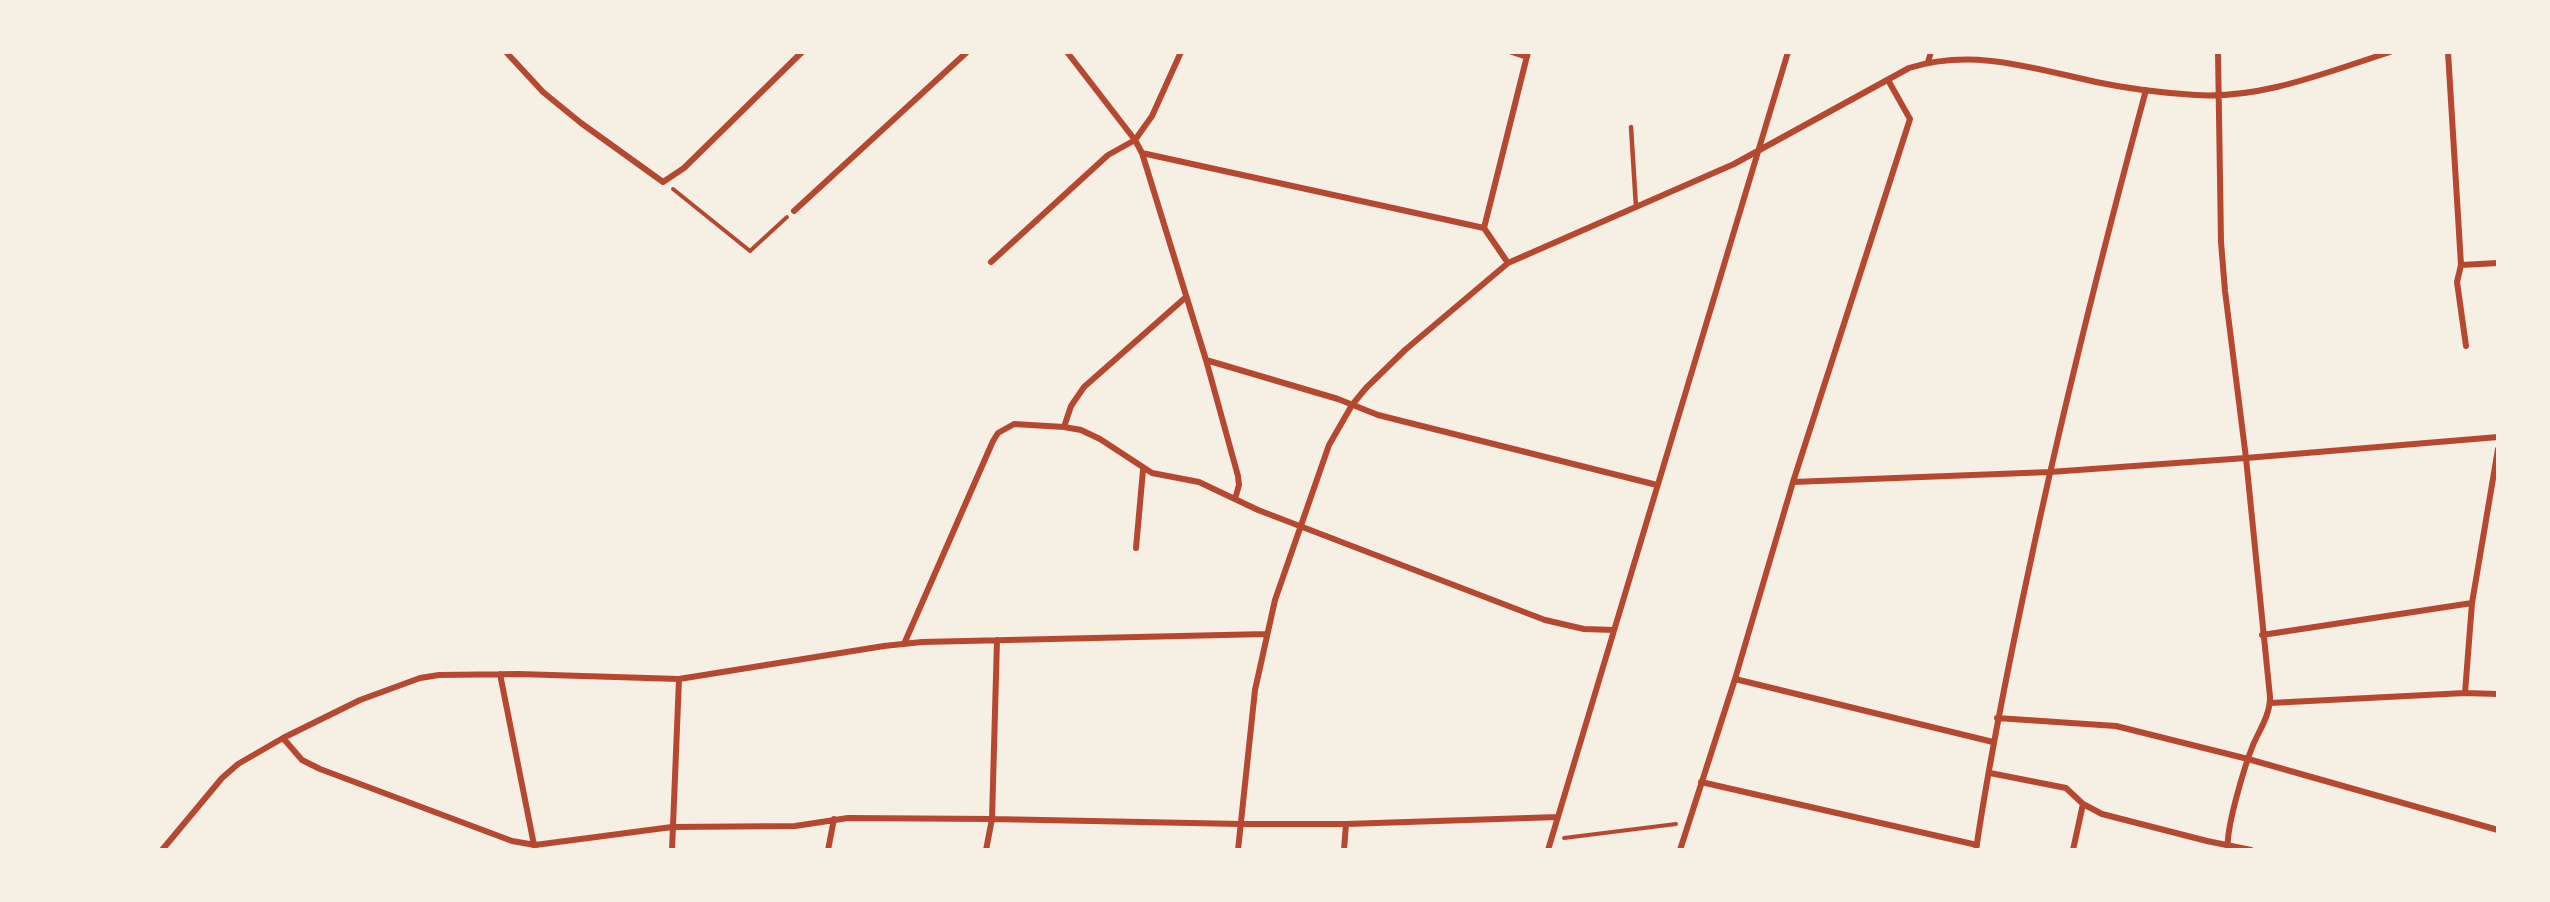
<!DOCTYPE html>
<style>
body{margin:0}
#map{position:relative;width:2550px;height:902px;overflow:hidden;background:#f6efe4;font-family:"Roboto Condensed",sans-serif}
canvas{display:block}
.frame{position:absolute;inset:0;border:54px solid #f6efe4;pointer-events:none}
</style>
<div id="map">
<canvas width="2550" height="902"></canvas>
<div class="frame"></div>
</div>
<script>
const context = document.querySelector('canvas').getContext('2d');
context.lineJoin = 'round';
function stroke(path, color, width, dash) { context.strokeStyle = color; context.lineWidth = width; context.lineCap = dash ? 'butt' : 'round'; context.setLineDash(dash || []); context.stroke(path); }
stroke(new Path2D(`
 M 673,189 L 750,251 L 787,217
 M 1564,838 L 1676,824`), '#b5482f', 4);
stroke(new Path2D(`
 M 1631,127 L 1636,207`), '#b5482f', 4.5);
stroke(new Path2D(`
 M 506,52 L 543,92 L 581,123 L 663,182 L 684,168 L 802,52
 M 1067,52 L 1135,140 L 1142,153 L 1206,360 L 1238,476 L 1239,485 L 1235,499
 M 1512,52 L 1527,57
 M 2218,52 L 2221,242 L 2225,291 L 2246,458 L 2270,697 C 2270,715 2260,729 2253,745 C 2245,765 2225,830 2228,850
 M 2448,52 L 2461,265 L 2457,282 L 2466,346
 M 1928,62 L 1931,52
 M 1142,153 L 1484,228
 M 794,211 L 967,52
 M 991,262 L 1108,155 L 1135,140 L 1152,116 L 1181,52
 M 1508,263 L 1484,228 L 1528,52
 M 2461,265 L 2498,263
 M 1206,360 L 1338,399 L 1378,415 L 1657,485
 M 1064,427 L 1071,406 L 1084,387 L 1186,297
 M 1793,482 L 2050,472 L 2246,458 L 2498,437
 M 1136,548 L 1143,470
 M 2262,635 L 2472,603
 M 904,644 L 993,441 L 998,433 L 1014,424 L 1064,427 L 1081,430 L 1100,439 L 1152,473 L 1199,482 L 1258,510 L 1545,620 L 1584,629 L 1614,630
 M 500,674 L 535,850
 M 1735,679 L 1993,742
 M 2465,693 L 2472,603 L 2498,449
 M 2270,703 L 2465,693 L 2498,694
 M 1997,718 L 2116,726 L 2248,759 L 2498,830
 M 283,738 L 302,760 L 320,769 L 512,841 L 535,845 L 672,827 L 795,826 L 848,818 L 992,819 L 1241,824 L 1346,824 L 1558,817
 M 1990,773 L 2066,788 L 2083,804 L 2102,814 L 2207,841 L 2251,850
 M 1701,782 L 1977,845
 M 162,850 L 222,778 L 238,764 L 283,738 L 360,700 L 420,678 L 439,675 L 519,674 L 679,679 L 884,646 L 922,642 L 1266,634
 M 672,850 L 679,679
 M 828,850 L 834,819
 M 986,850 L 992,819 L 997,640
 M 1238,850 L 1255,690 L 1275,600 L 1329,445 L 1352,405 L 1366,388 L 1405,350 L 1508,263 L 1734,164 L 1909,68 C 1973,48 2032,68 2096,82 C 2129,89 2163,93 2196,95 C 2263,99 2327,72 2390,52
 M 1344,850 L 1346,824
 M 1548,850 L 1788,52
 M 1680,850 L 1735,679 L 1793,482 L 1910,119 L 1888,80
 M 1976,850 C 1990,755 2009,662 2029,569 C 2063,408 2103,249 2146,90
 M 2073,850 L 2083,804`), '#b5482f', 6);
</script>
